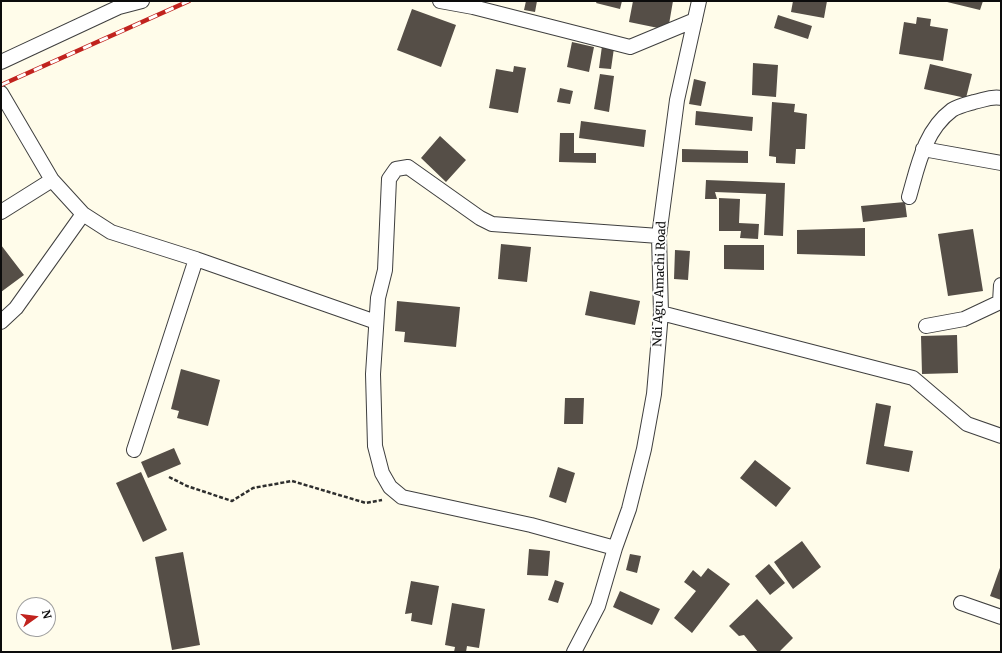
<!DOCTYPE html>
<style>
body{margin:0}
#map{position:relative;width:1002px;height:653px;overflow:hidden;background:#fffcea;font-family:Merriweather,serif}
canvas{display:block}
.frame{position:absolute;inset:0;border:2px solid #0c0c0c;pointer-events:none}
.north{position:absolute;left:16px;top:597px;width:40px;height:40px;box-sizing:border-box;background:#fff;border:1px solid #9e9e9e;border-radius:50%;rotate:76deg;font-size:11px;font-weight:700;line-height:16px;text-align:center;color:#0c0c0c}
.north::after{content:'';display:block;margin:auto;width:14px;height:18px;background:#c1231e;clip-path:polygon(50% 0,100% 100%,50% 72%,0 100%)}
</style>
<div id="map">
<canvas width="1002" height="653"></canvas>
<div class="frame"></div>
<div class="north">N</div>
</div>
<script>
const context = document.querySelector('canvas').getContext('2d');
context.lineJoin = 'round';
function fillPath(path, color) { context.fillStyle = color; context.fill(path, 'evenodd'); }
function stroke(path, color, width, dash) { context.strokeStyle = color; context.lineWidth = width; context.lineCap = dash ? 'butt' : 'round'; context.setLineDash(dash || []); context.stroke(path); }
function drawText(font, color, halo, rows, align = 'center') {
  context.font = font + ' Merriweather,serif'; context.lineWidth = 4; context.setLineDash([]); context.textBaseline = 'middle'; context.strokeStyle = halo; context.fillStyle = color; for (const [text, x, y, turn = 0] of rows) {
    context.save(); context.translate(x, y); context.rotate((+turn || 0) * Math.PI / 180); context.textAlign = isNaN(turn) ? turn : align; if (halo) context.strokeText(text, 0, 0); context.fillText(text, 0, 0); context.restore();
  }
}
fillPath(new Path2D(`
 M 526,1 L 537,1 L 535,12 L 524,10 Z
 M 597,1 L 622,1 L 620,9 L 596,3 Z
 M 633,1 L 673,1 L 668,30 L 629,22 Z
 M 793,1 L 827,1 L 824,18 L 791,12 Z
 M 943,1 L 983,1 L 980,10 Z
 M 412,9 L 456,25 L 441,67 L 397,50 Z
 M 778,15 L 812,26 L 808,39 L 774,28 Z
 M 917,17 L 931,19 L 930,26 L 948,29 L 943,61 L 899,54 L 904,22 L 916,24 Z
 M 572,42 L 594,47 L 589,72 L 567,67 Z
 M 602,46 L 614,48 L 611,69 L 599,68 Z
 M 753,63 L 778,65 L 776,97 L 752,95 Z
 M 930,64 L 972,74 L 966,98 L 924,89 Z
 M 514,66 L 526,68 L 518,113 L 489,108 L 496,69 L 513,72 Z
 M 600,74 L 614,76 L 609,112 L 594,109 Z
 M 694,79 L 706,82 L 701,106 L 689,104 Z
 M 560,88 L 573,91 L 570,104 L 557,102 Z
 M 772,102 L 795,104 L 794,112 L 807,114 L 805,149 L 796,149 L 795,164 L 776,163 L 776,157 L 769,156 Z
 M 696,111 L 753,117 L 752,131 L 695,125 Z
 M 581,121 L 646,130 L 644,147 L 579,138 Z
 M 560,133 L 574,133 L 574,153 L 596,153 L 596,163 L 559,162 Z
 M 440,136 L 466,160 L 446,182 L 421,158 Z
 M 682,149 L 748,151 L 748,163 L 682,162 Z
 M 706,180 L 785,183 L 783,236 L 764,235 L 766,194 L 715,192 L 717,199 L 705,199 Z
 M 719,198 L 740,199 L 739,223 L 759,224 L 758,239 L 740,238 L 741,231 L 719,231 Z
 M 905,202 L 907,217 L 863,222 L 861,206 Z
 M 865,228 L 865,256 L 797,254 L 797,230 Z
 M 973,229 L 983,291 L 948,296 L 938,234 Z
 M 501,244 L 531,247 L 527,282 L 498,279 Z
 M 1,245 L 24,275 L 1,292 Z
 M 724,245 L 764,245 L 764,270 L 724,269 Z
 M 675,250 L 690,251 L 688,280 L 674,279 Z
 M 590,291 L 640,301 L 635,325 L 585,315 Z
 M 397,301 L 460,307 L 456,347 L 404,342 L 405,332 L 395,331 Z
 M 957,335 L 958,373 L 922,374 L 921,336 Z
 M 181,369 L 220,380 L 208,426 L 177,418 L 179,411 L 171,409 Z
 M 565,398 L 584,398 L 583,424 L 564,424 Z
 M 876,403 L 891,406 L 884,446 L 913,451 L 909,472 L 866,464 Z
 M 174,448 L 181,464 L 148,478 L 141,462 Z
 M 755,460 L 791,488 L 776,507 L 740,478 Z
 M 558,467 L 575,473 L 566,503 L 549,497 Z
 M 141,472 L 167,530 L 143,542 L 116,483 Z
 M 802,541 L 821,567 L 793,589 L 774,562 Z
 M 529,549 L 550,551 L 548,576 L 527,575 Z
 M 183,552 L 200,645 L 172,650 L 155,557 Z
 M 630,554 L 641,556 L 637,573 L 626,570 Z
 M 769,564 L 785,583 L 770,595 L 755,576 Z
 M 1001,565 L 1001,600 L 990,596 Z
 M 708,568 L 730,584 L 692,633 L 674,618 L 696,591 L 684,582 L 693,570 L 701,577 Z
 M 555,580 L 564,583 L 558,603 L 548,600 Z
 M 411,581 L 439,586 L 432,625 L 411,621 L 412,613 L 405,614 Z
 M 620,591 L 660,609 L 652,625 L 613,607 Z
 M 757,599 L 793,638 L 779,652 L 758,652 L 744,635 L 739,636 L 729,626 Z
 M 452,603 L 485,609 L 479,648 L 467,646 L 466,652 L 454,652 L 455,647 L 445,645 Z`), '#554e47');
const street = new Path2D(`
 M 440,1 L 473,7 L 630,47 L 695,20
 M 1,62 L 119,7 L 142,1
 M 1,93 L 52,180
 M 923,149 L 1001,163
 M 909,197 C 918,166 924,131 952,110 C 958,106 967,104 974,102 C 984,100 991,96 1001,98
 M 1,212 L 52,180 L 83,214 L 111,232 L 196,259 L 376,322
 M 661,313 L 913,378 L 967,424 L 1001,436
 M 1,322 L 16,308 L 83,214
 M 926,326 L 964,319 L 1000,302 L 1001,285
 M 134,450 L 196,259
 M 615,548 L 531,525 L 402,497 L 390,487 L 382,473 L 375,446 L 373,374 L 378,298 L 385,270 L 389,179 L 396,169 L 408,167 L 480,218 L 492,224 L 659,236
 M 961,603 L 1001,617
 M 574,652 L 598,606 L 615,548 L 629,509 L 644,449 L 654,394 L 661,313 L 659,236 L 677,100 L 699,1`);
stroke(street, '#3f3f3f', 16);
stroke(new Path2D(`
 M 169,477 L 187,486 L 232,501 L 253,488 L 292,481 L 366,503 L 382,500`), '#2e2e2e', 2.5, [4, 2]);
stroke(street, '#fff', 14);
const rail = new Path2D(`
 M 1,85 L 189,1`);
stroke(rail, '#c1231e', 4.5);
stroke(rail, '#fff', 3, [9]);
drawText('12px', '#0c0c0c', '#fff', [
 ["Ndi Agu Amachi Road",660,284,-88]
]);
</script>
